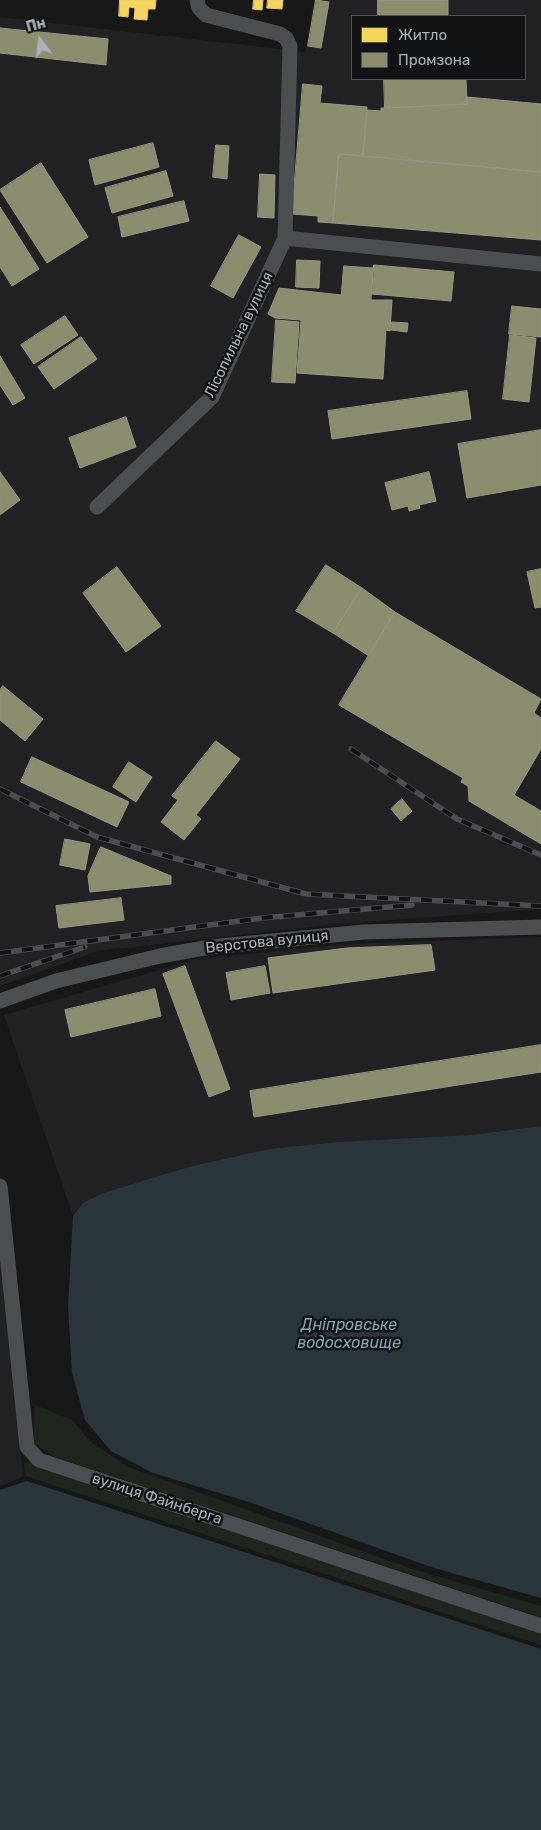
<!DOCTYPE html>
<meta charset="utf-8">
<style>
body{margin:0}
#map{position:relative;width:541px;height:1830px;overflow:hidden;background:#181819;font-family:Rubik,sans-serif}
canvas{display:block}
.legend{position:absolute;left:351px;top:15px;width:175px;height:65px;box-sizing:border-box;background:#121315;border:1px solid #4e5257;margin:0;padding:6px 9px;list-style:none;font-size:15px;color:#a9b1ba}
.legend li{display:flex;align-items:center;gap:10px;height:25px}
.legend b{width:25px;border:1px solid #4e5257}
.north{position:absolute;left:15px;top:15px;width:50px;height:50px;-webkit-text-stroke:4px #121315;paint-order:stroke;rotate:345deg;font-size:14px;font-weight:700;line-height:20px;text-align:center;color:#a9b1ba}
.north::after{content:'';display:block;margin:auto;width:18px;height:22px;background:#a9b1ba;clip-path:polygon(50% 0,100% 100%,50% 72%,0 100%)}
</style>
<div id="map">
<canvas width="541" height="1830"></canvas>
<ul class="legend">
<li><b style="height:14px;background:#f6d55c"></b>Житло</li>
<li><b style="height:14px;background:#8c8c6e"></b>Промзона</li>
</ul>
<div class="north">Пн</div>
</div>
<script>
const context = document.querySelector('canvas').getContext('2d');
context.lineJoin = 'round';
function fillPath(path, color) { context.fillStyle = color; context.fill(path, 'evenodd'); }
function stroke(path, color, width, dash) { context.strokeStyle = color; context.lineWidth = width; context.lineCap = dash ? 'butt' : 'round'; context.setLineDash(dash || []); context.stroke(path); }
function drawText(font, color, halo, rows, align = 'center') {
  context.font = font + ' Rubik,sans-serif'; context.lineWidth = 5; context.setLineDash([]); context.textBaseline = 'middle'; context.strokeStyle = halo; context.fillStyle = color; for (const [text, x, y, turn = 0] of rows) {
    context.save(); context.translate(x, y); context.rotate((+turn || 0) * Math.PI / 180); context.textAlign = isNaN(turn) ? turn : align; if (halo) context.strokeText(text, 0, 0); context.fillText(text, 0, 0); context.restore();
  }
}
fillPath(new Path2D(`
 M 314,0 L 541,0 L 541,909 L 336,924 L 98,951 L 0,986 L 0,17 L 305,52 ZM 352,16 L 525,16 L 525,79 L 352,79 Z
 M 541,937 L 541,1126 L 470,1135 L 337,1142 L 269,1149 L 192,1166 L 103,1193 L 83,1203 L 73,1216 L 4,1015 L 197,959 L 347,944 Z
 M 0,1254 L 23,1477 L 0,1486 Z`), '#222225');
fillPath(new Path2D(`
 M 35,1405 L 72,1420 L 91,1442 L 128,1467 L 412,1569 L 541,1606 L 541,1617 L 52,1456 L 34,1443 Z
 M 31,1461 L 541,1624 L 541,1645 L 26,1476 L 24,1464 Z`), '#1e261e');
fillPath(new Path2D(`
 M 541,1126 L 541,1598 L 434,1568 L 249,1502 L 153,1473 L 111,1451 L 85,1420 L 72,1373 L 68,1306 L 73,1216 L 83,1203 L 103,1193 L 192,1166 L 269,1149 L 337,1142 L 470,1135 Z
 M 27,1481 L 541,1649 L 541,1830 L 0,1830 L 0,1490 Z`), '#2a363b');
const homes = new Path2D(`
 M 120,0 L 156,0 L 155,9 L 148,9 L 147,20 L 134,19 L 135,8 L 129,7 L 128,17 L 119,16 Z
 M 254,0 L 263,0 L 262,10 L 253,9 Z
 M 268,0 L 283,0 L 282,9 L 267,8 Z`);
fillPath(homes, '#f6d55c');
stroke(homes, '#dfca78', 1);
const industry = new Path2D(`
 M 316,0 L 329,2 L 321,48 L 308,46 Z
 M 378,0 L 448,0 L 448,16 L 378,16 Z
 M 0,28 L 108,39 L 106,65 L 0,53 Z
 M 384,79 L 466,79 L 467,104 L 385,108 Z
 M 303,84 L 322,86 L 320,103 L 367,107 L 363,156 L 339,154 L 333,223 L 318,222 L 318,216 L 292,214 Z
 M 467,97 L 541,104 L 541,172 L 363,156 L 367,110 L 381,111 L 381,108 L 385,108 L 467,104 Z
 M 153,143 L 159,167 L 95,185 L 89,160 Z
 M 216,145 L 229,146 L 227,179 L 213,177 Z
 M 339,154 L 541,172 L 541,240 L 333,223 Z
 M 41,163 L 88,237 L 47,263 L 0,190 Z
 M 166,171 L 173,196 L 112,213 L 105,188 Z
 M 260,174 L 275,175 L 274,218 L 258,217 Z
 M 184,201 L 189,221 L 122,237 L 118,217 Z
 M 0,207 L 39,269 L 12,286 L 0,267 Z
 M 239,235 L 261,247 L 233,298 L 211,286 Z
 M 297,260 L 320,261 L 319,288 L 296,287 Z
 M 374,265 L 454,272 L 451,301 L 372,294 Z
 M 344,266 L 373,268 L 371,300 L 392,300 L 390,331 L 386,330 L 383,379 L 297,373 L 301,320 L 275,318 L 268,314 L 279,288 L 341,295 Z
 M 512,306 L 541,309 L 541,337 L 509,334 Z
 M 65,316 L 78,335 L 34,364 L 21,345 Z
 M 276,320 L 299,322 L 295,383 L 272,382 Z
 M 392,322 L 408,323 L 407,332 L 391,330 Z
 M 510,335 L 536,338 L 529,402 L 503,399 Z
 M 81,337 L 97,359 L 54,389 L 38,367 Z
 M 0,356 L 25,398 L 13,405 L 0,385 Z
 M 467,391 L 471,419 L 332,439 L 328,411 Z
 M 126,417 L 136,447 L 80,468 L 69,438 Z
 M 541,430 L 541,485 L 467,498 L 458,444 Z
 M 0,472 L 20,500 L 0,515 Z
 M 429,472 L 436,501 L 419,505 L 420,508 L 409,511 L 408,506 L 392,510 L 385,483 Z
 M 326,565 L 362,588 L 333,633 L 296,611 Z
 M 117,567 L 161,626 L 126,652 L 83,593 Z
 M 541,569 L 541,607 L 535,608 L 527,572 Z
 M 362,588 L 395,612 L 369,656 L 333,633 Z
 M 395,612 L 541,699 L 534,713 L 541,718 L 541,749 L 514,795 L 541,811 L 541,844 L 469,801 L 468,786 L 461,782 L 463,778 L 339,705 Z
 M 3,686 L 43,719 L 25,741 L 0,720 L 0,690 Z
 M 216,741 L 240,759 L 196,815 L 201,819 L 184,840 L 161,822 L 178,800 L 172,796 Z
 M 32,757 L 129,802 L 117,827 L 21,782 Z
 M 129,762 L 152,777 L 136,802 L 113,787 Z
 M 402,799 L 412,811 L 401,821 L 391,809 Z
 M 65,839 L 90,844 L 85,870 L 60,865 Z
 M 101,847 L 171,876 L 171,884 L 90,892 L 88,876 Z
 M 121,898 L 124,920 L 59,928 L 56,906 Z
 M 431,945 L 435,970 L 273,993 L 268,958 L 347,948 Z
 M 185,966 L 230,1089 L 209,1097 L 163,974 Z
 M 265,966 L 270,993 L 231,1000 L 226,973 Z
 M 155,989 L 161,1016 L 71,1037 L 65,1010 Z
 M 541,1045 L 541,1072 L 254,1117 L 250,1091 Z`);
fillPath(industry, '#8c8c6e');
stroke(industry, '#959785', 1);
stroke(new Path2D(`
 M 285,238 L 541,264
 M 97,507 L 212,397 L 285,238 L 290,46 L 286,38 L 280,34 L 206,15 L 199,8 L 197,0
 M 0,1001 L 56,981 L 160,956 L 210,947 L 364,932 L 541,927
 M 0,1186 L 27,1447 L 39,1460 L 541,1626`), '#4c4f52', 15);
const rail = new Path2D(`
 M 351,749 L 457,819 L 541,855
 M 0,789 L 97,837 L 306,894 L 541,906
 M 0,953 L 262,918 L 412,905
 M 0,976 L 85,947`);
stroke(rail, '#4c4e51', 5.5);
stroke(rail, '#121315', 4, [11]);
drawText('15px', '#a9b1ba', '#121315', [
 ["Лісопильна вулиця",239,335,-64],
 ["Верстова вулиця",267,942,-6],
 ["вулиця Файнберга",157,1499,18]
]);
drawText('italic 16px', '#7fa6b6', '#121315', [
 ["Дніпровське",349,1325],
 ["водосховище",349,1343]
]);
</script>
